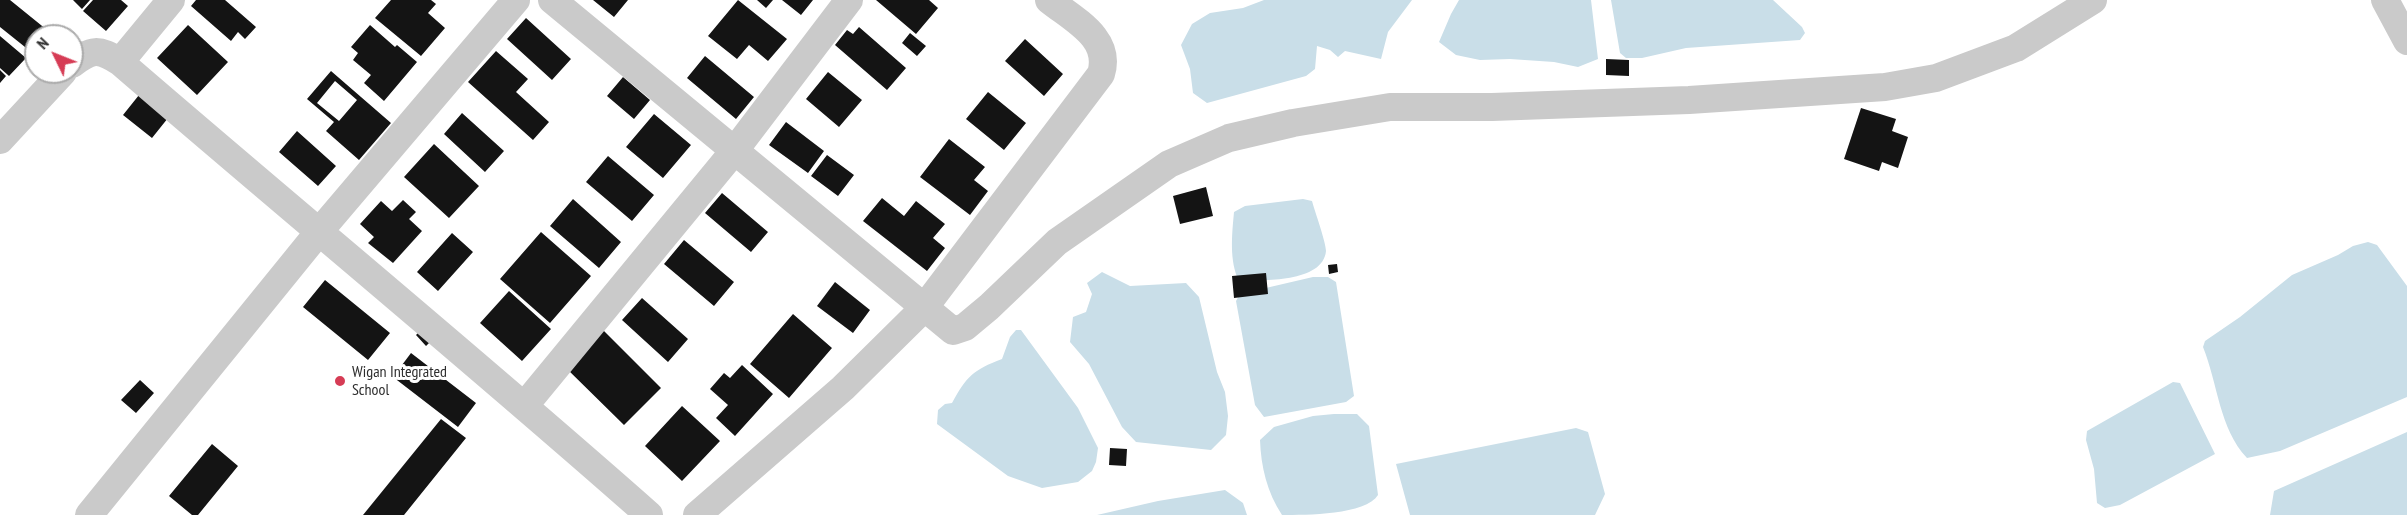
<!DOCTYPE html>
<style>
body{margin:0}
#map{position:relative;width:2407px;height:515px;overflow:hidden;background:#fff;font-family:"PT Sans Narrow",sans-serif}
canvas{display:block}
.north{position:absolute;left:24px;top:24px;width:60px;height:60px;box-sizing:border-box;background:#fff;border:2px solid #ababab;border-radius:50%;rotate:313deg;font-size:16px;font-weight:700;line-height:24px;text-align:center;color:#2d2d2d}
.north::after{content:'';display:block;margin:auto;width:21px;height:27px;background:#d63c55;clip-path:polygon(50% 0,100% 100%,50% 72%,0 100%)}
</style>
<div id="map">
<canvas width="2407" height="515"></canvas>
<div class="north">N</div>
</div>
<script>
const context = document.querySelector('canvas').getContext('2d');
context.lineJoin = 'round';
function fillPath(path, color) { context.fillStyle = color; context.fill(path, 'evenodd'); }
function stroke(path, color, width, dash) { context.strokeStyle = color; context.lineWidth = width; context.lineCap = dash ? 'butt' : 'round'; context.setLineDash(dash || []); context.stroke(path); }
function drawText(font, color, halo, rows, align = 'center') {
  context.font = font + ' "PT Sans Narrow",sans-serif'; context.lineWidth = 6; context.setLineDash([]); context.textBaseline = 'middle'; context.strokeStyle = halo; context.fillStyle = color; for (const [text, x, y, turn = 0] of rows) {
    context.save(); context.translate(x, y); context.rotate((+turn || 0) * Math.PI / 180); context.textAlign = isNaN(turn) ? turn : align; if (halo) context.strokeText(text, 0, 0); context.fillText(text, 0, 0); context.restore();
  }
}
fillPath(new Path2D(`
 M 1264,0 L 1412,0 L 1388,32 L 1381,59 L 1345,51 L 1338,57 L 1330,50 L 1317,46 L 1315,69 L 1306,76 L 1207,103 L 1193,93 L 1190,69 L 1181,45 L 1192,24 L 1210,13 L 1243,8 Z
 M 1459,0 L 1591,0 L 1598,59 L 1578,67 L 1554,62 L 1510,59 L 1480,60 L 1456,55 L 1439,42 L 1451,14 Z
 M 1611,0 L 1773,0 L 1802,27 L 1805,33 L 1800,40 L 1686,48 L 1642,58 L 1626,58 L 1620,53 Z
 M 1303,199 L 1312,201 C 1315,212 1326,242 1326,251 C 1323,283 1262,280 1239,281 C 1229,261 1232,234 1234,212 L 1245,206 Z
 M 2368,242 L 2377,245 L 2407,286 L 2407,397 L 2280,451 L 2247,458 C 2219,428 2218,384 2203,347 L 2205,341 L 2240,317 L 2292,275 L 2338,255 L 2353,246 Z
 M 1102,272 L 1130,286 L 1186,283 L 1199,297 L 1217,372 L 1225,392 L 1228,416 L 1226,435 L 1211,450 L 1136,442 L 1122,427 L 1089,364 L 1070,342 L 1073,317 L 1086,312 L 1092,294 L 1087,283 Z
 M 1313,277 L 1328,277 L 1336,282 L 1354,396 L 1346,402 L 1264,417 L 1255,405 L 1236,301 L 1240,294 Z
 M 1016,330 L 1021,330 L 1078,408 L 1098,448 L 1096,462 L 1092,471 L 1078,482 L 1042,488 L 1008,476 L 937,424 L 938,410 L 945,404 L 952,403 C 967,376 973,370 1002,359 L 1010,337 Z
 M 2173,382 L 2180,383 L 2215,454 L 2120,505 L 2105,508 L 2097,503 L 2094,469 L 2086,440 L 2087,431 Z
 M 1334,414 L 1357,414 L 1369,426 L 1378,495 C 1366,515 1306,515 1282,515 C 1267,492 1261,467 1260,440 L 1274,427 L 1313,416 Z
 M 1576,428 L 1588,432 L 1605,494 L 1595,515 L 1410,515 L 1396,464 Z
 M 2407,432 L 2407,515 L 2270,515 L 2274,491 Z
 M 1225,490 L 1243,503 L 1247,515 L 1097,515 L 1158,501 Z`), '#c9dee8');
fillPath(new Path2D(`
 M 0,0 L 10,0 L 52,34 L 51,36 L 36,36 L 35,55 L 0,27 Z
 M 73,0 L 90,0 L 82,9 Z
 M 93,0 L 121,0 L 128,6 L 106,31 L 83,11 Z
 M 196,0 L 225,0 L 256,27 L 245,39 L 238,32 L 231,41 L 191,6 Z
 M 391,0 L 431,0 L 436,4 L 428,13 L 445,28 L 421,56 L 375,18 Z
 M 593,0 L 628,0 L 614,17 Z
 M 738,0 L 787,39 L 768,61 L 749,45 L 737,59 L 708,36 Z
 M 757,0 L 773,0 L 766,8 Z
 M 782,0 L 813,0 L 801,15 Z
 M 876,0 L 929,0 L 938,8 L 916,34 Z
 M 526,18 L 571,59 L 552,80 L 507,39 Z
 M 188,25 L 228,62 L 197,95 L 157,58 Z
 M 370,25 L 395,47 L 397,45 L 417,62 L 384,101 L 364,83 L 371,75 L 353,60 L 358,53 L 351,47 Z
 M 859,27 L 906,68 L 887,90 L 835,45 L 847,30 L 853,34 Z
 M 910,33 L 926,46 L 917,56 L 902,43 Z
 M 0,36 L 26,58 L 9,76 L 0,68 Z
 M 1025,39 L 1063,74 L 1044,96 L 1005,61 Z
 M 496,51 L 528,79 L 516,92 L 549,122 L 533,140 L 468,82 Z
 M 705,56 L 754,97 L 736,119 L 687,78 Z
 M 1606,59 L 1629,60 L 1629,76 L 1606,75 Z
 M 0,70 L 6,76 L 0,83 Z
 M 331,71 L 391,123 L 359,160 L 326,131 L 334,122 L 307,99 ZM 335,81 L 357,100 L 339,121 L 317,103 Z
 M 828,72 L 862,100 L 839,127 L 806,99 Z
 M 623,77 L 650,100 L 634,119 L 607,96 Z
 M 988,92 L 1026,123 L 1004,150 L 966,119 Z
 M 139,95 L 168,118 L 152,138 L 123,115 Z
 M 1861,108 L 1896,119 L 1892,131 L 1908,137 L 1898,168 L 1882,162 L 1879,171 L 1844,159 Z
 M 462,113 L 504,151 L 485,172 L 444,134 Z
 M 654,114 L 691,145 L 663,178 L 626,147 Z
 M 786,122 L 824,151 L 808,173 L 769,145 Z
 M 297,131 L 336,166 L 318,186 L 279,152 Z
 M 949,139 L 985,167 L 974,180 L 988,191 L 970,215 L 920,177 Z
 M 434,144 L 479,186 L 449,218 L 404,177 Z
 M 827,155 L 854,175 L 838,196 L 811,176 Z
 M 608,156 L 654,195 L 632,221 L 586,182 Z
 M 1206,187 L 1213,216 L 1180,224 L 1173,196 Z
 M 722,193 L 768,232 L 751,252 L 705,213 Z
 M 882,198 L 904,216 L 916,201 L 945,224 L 933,238 L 945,248 L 927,271 L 863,221 Z
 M 573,199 L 621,242 L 599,268 L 550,226 Z
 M 403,200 L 416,212 L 409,219 L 422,231 L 393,263 L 368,243 L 374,237 L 360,224 L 381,201 L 392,211 Z
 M 541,232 L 591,276 L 550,323 L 500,279 Z
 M 452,233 L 473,252 L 438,291 L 417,272 Z
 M 684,240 L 734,282 L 714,306 L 664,264 Z
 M 1337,264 L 1338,272 L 1329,274 L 1328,265 Z
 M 1266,273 L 1268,294 L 1234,298 L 1232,276 Z
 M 325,280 L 390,333 L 368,360 L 303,307 Z
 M 835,282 L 870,310 L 853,333 L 817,306 Z
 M 509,291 L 551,329 L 522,361 L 480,323 Z
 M 642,298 L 688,339 L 668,362 L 622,320 Z
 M 793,314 L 832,348 L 789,398 L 750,364 Z
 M 424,327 L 435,337 L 426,346 L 416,335 Z
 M 602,329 L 661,388 L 624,425 L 565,367 Z
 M 411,353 L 476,403 L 458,427 L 393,377 Z
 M 742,365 L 773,394 L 735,436 L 716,418 L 728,405 L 710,389 L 724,373 L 730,378 Z
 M 140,380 L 154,393 L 136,413 L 121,400 Z
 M 682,406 L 720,441 L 682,481 L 645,446 Z
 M 441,419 L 466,438 L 404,515 L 363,515 Z
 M 212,444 L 238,466 L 198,515 L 192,515 L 169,496 Z
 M 1110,448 L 1127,449 L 1126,466 L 1109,465 Z`), '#141414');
stroke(new Path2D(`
 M 552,0 L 953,331 L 965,327 L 989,307 L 1057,242 L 1169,164 L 1229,138 L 1293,123 L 1390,107 L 1492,107 L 1689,100 L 1885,87 L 1936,78 L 2016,48 L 2093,0
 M 2385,0 L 2407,41
 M 120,62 L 171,0
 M 72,64 C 92,49 98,48 120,62 C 296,214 475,361 649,515
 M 0,140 L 63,72
 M 525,405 L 735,150 L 849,0
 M 89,515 L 318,233 L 516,0
 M 697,515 L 843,388 L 924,308 L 1101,74 C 1112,38 1074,20 1049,0`), '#cacaca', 28);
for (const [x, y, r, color] of [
 [340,381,6,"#d63c55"]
]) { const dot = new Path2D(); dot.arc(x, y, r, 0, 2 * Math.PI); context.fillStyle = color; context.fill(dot); stroke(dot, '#fff', 2); }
drawText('16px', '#2d2d2d', '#fff', [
 ["Wigan Integrated",352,372],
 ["School",352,390]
], 'left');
</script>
